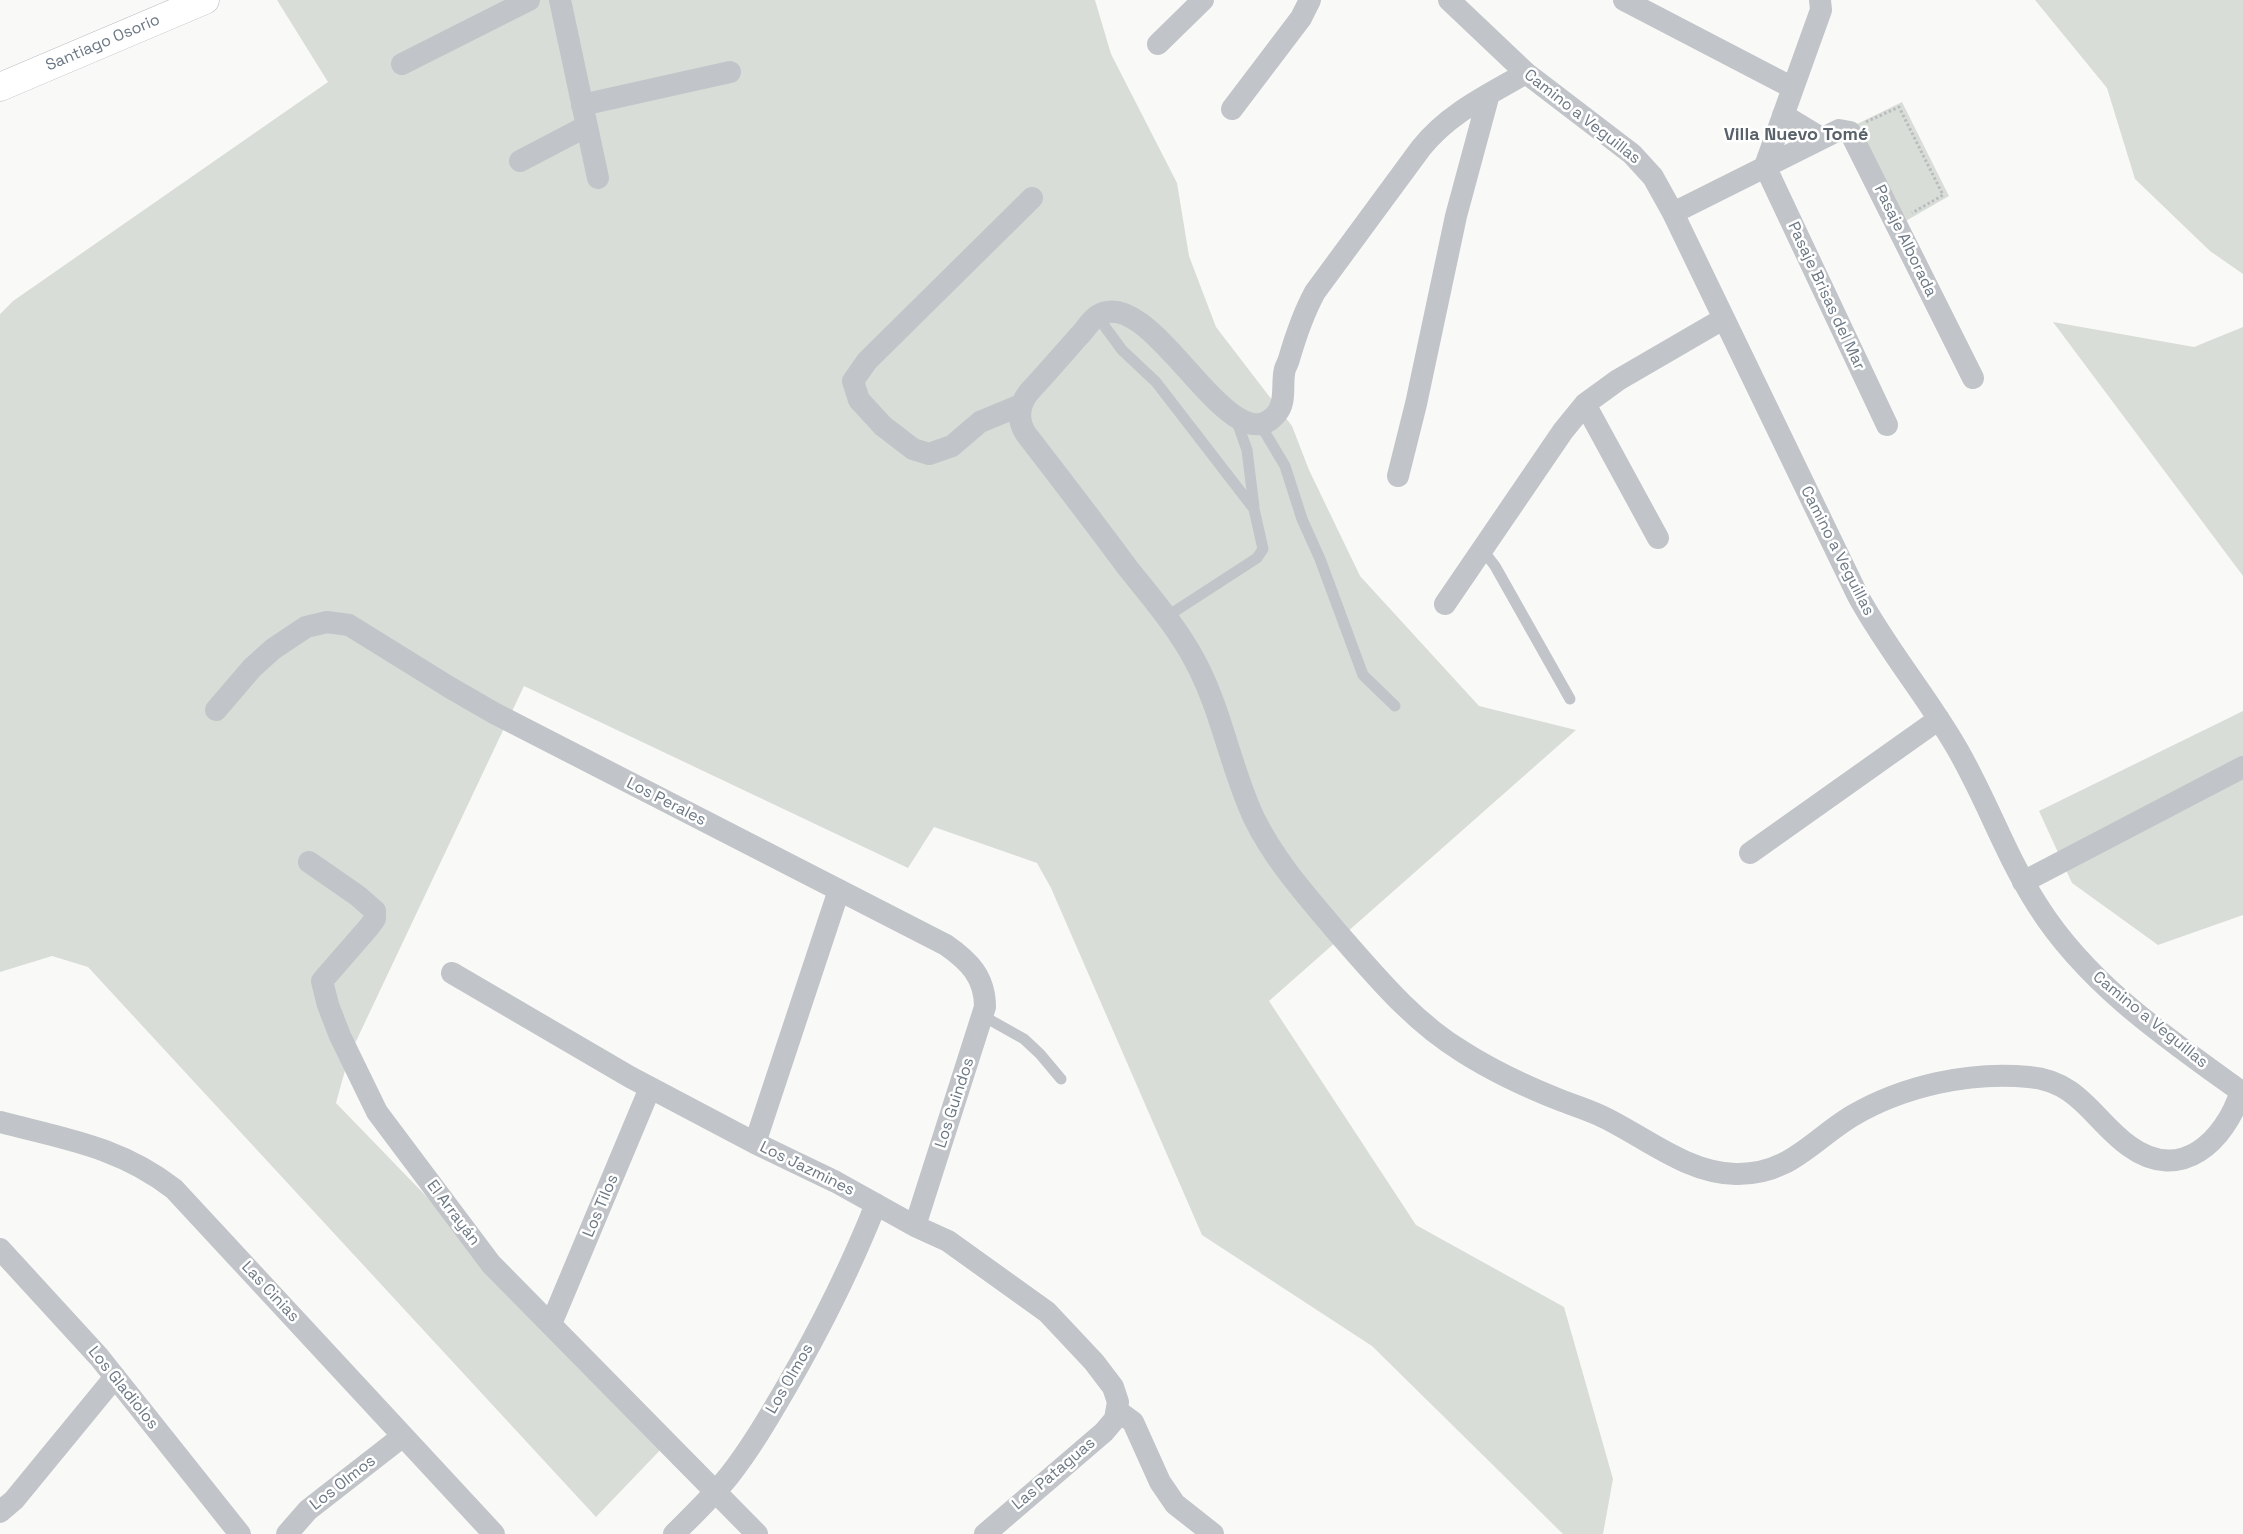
<!DOCTYPE html>
<meta charset="utf-8">
<style>
body{margin:0}
canvas{display:block;background:#f9f9f7}
</style>
<canvas width="2243" height="1534"></canvas>
<script>
const context = document.querySelector('canvas').getContext('2d');
context.lineJoin = 'round';
function fillPath(path, color) { context.fillStyle = color; context.fill(path, 'evenodd'); }
function stroke(path, color, width, dash) { context.strokeStyle = color; context.lineWidth = width; context.lineCap = dash ? 'butt' : 'round'; context.setLineDash(dash || []); context.stroke(path); }
function drawText(font, color, halo, rows, align = 'center') {
  context.font = font + ' "Space Grotesk",sans-serif'; context.lineWidth = 5; context.setLineDash([]); context.textBaseline = 'middle'; context.strokeStyle = halo; context.fillStyle = color; for (const [text, x, y, turn = 0] of rows) {
    context.save(); context.translate(x, y); context.rotate((+turn || 0) * Math.PI / 180); context.textAlign = isNaN(turn) ? turn : align; if (halo) context.strokeText(text, 0, 0); context.fillText(text, 0, 0); context.restore();
  }
}
fillPath(new Path2D(`
 M 277,0 L 1095,0 L 1111,54 L 1177,183 L 1189,256 L 1216,327 L 1292,426 L 1309,470 L 1360,576 L 1479,706 L 1576,730 L 1269,1001 L 1416,1225 L 1564,1307 L 1613,1479 L 1603,1534 L 1563,1534 L 1372,1346 L 1202,1235 L 1051,888 L 1037,863 L 934,827 L 908,868 L 524,686 L 349,1056 L 336,1103 L 666,1444 L 596,1517 L 88,967 L 52,956 L 0,972 L 0,314 L 13,301 L 328,82 Z
 M 2035,0 L 2243,0 L 2243,274 L 2210,251 L 2135,179 L 2107,88 Z
 M 1902,102 L 1949,196 L 1904,222 L 1855,125 Z
 M 2053,322 L 2194,347 L 2243,327 L 2243,576 Z
 M 2243,711 L 2243,915 L 2158,945 L 2072,883 L 2039,811 Z`), '#d9ddd7');
const secondary = new Path2D(`
 M 0,87 L 205,0`);
stroke(secondary, '#b4b8bc', 29);
stroke(new Path2D(`
 M 1866,122 L 1899,107 L 1943,195 L 1912,213`), '#b9bcbe', 3, [2.5, 2.5]);
stroke(new Path2D(`
 M 1097,316 L 1122,350 L 1156,382 L 1254,509 L 1263,549 L 1257,558 L 1166,617
 M 1235,416 L 1247,450 L 1254,507
 M 1260,424 L 1285,466 L 1302,519 L 1320,559 L 1363,675 L 1395,706
 M 1482,549 L 1495,566 L 1570,699
 M 983,1016 L 1024,1039 L 1040,1054 L 1061,1079`), '#c1c4c8', 11);
stroke(new Path2D(`
 M 560,0 L 598,178
 M 1449,0 L 1526,73 L 1632,154 L 1653,177 L 1673,213 L 1858,596 C 1887,649 1925,694 1955,745 C 1986,797 2005,855 2038,906 C 2088,985 2168,1039 2243,1093
 M 1624,0 L 1793,88
 M 1820,0 L 1821,10 L 1765,166 L 1887,425
 M 1158,44 L 1203,0
 M 402,64 L 529,0
 M 1526,73 C 1488,95 1449,113 1421,148 L 1315,292 C 1303,314 1296,335 1289,359 C 1288,363 1286,366 1285,369 C 1281,383 1287,401 1277,413 C 1231,472 1152,280 1097,316 C 1090,321 1085,330 1079,336 C 1062,355 1046,374 1029,392 C 1018,406 1017,420 1026,434 C 1060,478 1094,522 1127,567 C 1151,597 1177,627 1195,661 C 1222,711 1230,767 1254,818 C 1275,861 1306,895 1337,932 C 1376,976 1412,1021 1463,1052 C 1493,1071 1527,1087 1560,1100 C 1573,1105 1586,1109 1599,1115 C 1643,1135 1685,1173 1736,1174 C 1789,1175 1811,1141 1852,1116 C 1903,1086 1970,1071 2029,1077 C 2079,1081 2094,1121 2129,1146 C 2181,1184 2225,1141 2241,1091
 M 582,105 L 730,72
 M 1232,109 L 1301,18 L 1310,0
 M 1783,115 L 1821,138
 M 520,161 L 587,126
 M 1673,213 L 1839,130 L 1850,132 L 1973,378
 M 1585,404 L 1658,538
 M 1021,405 L 980,422 L 952,446 L 929,454 L 913,449 L 883,426 L 859,400 L 853,381 L 867,361 L 1032,198
 M 1398,476 L 1416,404 L 1456,216 L 1489,94
 M 1445,604 L 1563,431 L 1585,404 L 1618,380 L 1723,319
 M 216,710 L 252,668 L 273,649 L 306,627 L 327,622 L 349,625 L 449,687 L 494,713 L 946,945 C 969,961 985,977 985,1007 L 915,1226
 M 1750,853 L 1939,719
 M 309,862 L 358,896 L 375,911 L 375,919 L 369,927 L 322,981 L 328,1005 L 340,1036 L 377,1112 L 491,1264 L 757,1534
 M 2023,882 L 2243,767
 M 452,973 L 630,1077 L 755,1143 L 836,1182 L 915,1226 L 948,1241 L 1047,1312 L 1094,1362 L 1113,1387 L 1118,1402 L 1115,1419 L 1104,1432 L 985,1534
 M 0,1122 C 65,1139 120,1147 174,1189 L 494,1534
 M 755,1143 L 839,890
 M 0,1249 L 99,1357 L 240,1534
 M 551,1324 L 650,1088
 M 1118,1411 L 1133,1422 L 1160,1482 L 1175,1504 L 1213,1534
 M 0,1512 L 14,1500 L 115,1377
 M 287,1534 L 308,1510 L 403,1436
 M 674,1534 C 693,1515 712,1497 729,1476 C 751,1448 769,1417 787,1386 C 821,1327 851,1267 876,1204`), '#c1c4c8', 22);
stroke(secondary, '#fff', 28);
drawText('16px', '#6c7884', '#fff', [
 ["Santiago Osorio",103,43,-23],
 ["Camino a Veguillas",1582,117,38],
 ["Pasaje Alborada",1905,241,64],
 ["Pasaje Brisas del Mar",1826,296,65],
 ["Camino a Veguillas",1837,551,63],
 ["Los Perales",666,802,27],
 ["Camino a Veguillas",2150,1020,39],
 ["Los Guindos",955,1103,-72],
 ["Los Jazmines",807,1169,26],
 ["Los Tilos",601,1206,-67],
 ["El Arrayán",453,1213,53],
 ["Las Cinias",270,1292,47],
 ["Los Olmos",790,1379,-60],
 ["Los Gladiolos",123,1388,51],
 ["Las Pataguas",1054,1474,-40],
 ["Los Olmos",343,1483,-38]
]);
drawText('bold 18px', '#59626a', '#fff', [
 ["Villa Nuevo Tomé",1796,135]
]);
</script>
